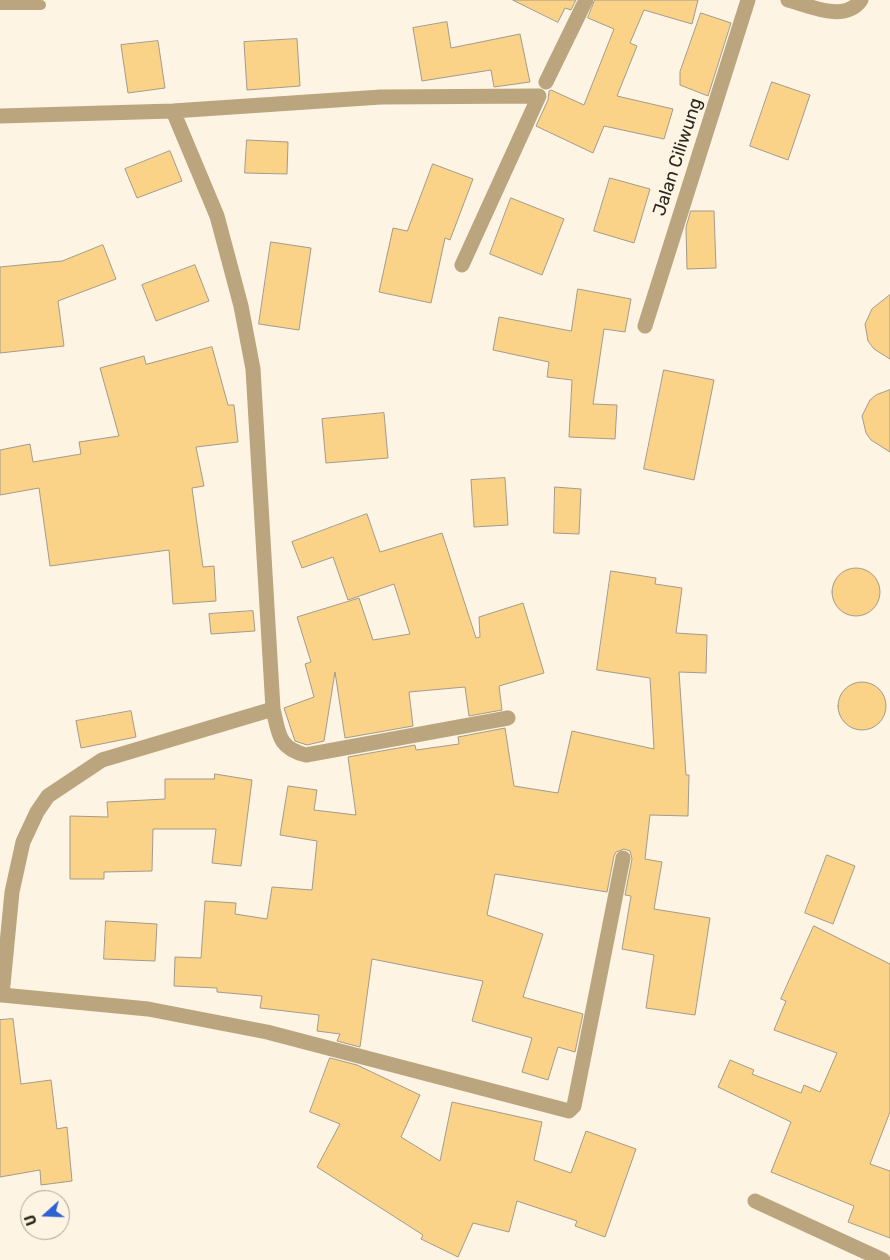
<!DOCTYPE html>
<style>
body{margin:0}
#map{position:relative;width:890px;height:1260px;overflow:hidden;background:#fef4e3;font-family:Rubik,sans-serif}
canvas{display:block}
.north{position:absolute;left:20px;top:1190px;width:50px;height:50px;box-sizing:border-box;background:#fef4e3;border:1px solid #a9a295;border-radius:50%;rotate:250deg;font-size:14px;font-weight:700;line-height:20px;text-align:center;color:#2a2721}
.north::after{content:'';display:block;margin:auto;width:18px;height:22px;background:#2c63d1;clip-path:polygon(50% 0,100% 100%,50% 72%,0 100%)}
</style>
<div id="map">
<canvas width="890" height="1260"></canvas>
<div class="north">U</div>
</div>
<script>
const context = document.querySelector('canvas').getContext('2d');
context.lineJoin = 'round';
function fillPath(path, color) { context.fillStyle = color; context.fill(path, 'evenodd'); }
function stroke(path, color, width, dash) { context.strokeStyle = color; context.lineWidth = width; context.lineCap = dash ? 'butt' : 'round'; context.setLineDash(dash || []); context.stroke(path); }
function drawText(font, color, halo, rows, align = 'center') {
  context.font = font + ' Rubik,sans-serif'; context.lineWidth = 5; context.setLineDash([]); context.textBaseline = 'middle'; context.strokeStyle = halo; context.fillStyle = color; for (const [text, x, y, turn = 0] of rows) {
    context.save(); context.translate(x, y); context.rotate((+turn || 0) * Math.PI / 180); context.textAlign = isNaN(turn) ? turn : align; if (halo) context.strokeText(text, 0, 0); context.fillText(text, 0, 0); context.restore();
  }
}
const building = new Path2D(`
 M 513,0 L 576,0 L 571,10 L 565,8 L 558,22 Z
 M 595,0 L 698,0 L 692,24 L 644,10 L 630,43 L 637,46 L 617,96 L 673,109 L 664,139 L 604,126 L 593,153 L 536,126 L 548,100 L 549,91 L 551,90 L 584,105 L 614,29 L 588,18 Z
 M 701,13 L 731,23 L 708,96 L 680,85 L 680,72 Z
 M 447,22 L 451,48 L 520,34 L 530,82 L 494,87 L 491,70 L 422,81 L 413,28 Z
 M 297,39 L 300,86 L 247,90 L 244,42 Z
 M 158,41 L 165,88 L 128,93 L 121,45 Z
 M 772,82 L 810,95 L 788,160 L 750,146 Z
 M 247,140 L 288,142 L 287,174 L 245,173 Z
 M 170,151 L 182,181 L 137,198 L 125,169 Z
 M 433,164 L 473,179 L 450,240 L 445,238 L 431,303 L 379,292 L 393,228 L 407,231 Z
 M 610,178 L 650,189 L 634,243 L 594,231 Z
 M 511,198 L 564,219 L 542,275 L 490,254 Z
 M 691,211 L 714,211 L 716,268 L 687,269 L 686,228 Z
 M 271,242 L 311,248 L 299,330 L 259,324 Z
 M 103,245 L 116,279 L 58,301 L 64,346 L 0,353 L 0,267 L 62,261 Z
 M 195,265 L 209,301 L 156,321 L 142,285 Z
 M 578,289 L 631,299 L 625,332 L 604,329 L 593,404 L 617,405 L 615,439 L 569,437 L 572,380 L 547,377 L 549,362 L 493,350 L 499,317 L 571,331 Z
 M 890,295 L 890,359 L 874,349 L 868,341 L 865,324 L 872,309 Z
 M 212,347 L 228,405 L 234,405 L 238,442 L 196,447 L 204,486 L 192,488 L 203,567 L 214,566 L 216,601 L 173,604 L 169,550 L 50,566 L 39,488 L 0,495 L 0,450 L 30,444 L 33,462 L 81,454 L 79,442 L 119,436 L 100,368 L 144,356 L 146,364 Z
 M 664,370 L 714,380 L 694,480 L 644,469 Z
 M 890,390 L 890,452 L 871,440 L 866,433 L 862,416 L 870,400 L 876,395 Z
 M 384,413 L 388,458 L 326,463 L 322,419 Z
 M 505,478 L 508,525 L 474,527 L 471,480 Z
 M 555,487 L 581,489 L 579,534 L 554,533 Z
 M 367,514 L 380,552 L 442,533 L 476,638 L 480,637 L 479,617 L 523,603 L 544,673 L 499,686 L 502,710 L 469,716 L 465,687 L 409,692 L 413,726 L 345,738 L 335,672 L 324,741 L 307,745 L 295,741 L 284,708 L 314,697 L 305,664 L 311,662 L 297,617 L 359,598 L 373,640 L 410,634 L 394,584 L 348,600 L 333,557 L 302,568 L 292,542 Z
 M832 592a24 24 0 1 1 48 0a24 24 0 1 1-48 0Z
 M 611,571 L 656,578 L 655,584 L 682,588 L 676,633 L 707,635 L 706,673 L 679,672 L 686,775 L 689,775 L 688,816 L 650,815 L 645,859 L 662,862 L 654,909 L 710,918 L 695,1015 L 646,1008 L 654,955 L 622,949 L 631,896 L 625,895 L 632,859 L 630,851 L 624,849 L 616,852 L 614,856 L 607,892 L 495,874 L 487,915 L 543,934 L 523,997 L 583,1014 L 575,1052 L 558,1047 L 548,1080 L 522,1072 L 532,1038 L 472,1021 L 483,981 L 372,959 L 360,1047 L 337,1041 L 340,1034 L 317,1031 L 319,1015 L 260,1008 L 262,996 L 217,992 L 217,988 L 174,986 L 175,957 L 201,958 L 205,901 L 236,903 L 235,914 L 267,919 L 272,887 L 312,890 L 317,841 L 280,835 L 288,786 L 317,790 L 314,810 L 356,815 L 348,757 L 415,745 L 416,750 L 459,744 L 458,737 L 505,728 L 514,786 L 558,793 L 572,731 L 654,749 L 650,678 L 597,670 Z
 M 253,611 L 255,631 L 211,634 L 209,614 Z
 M838 706a24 24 0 1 1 48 0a24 24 0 1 1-48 0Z
 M 131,711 L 136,737 L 81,748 L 76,721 Z
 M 215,774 L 252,780 L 241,866 L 212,863 L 216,829 L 153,829 L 152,871 L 104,872 L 104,879 L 70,879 L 70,816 L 108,817 L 107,802 L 165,799 L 165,779 L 214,779 Z
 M 827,855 L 855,866 L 833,924 L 805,913 Z
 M 106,921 L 157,924 L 155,961 L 104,959 Z
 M 814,926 L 890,964 L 890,1112 L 870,1164 L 890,1171 L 890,1238 L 848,1222 L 854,1206 L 771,1172 L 791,1122 L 718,1087 L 730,1060 L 754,1070 L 752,1074 L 801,1093 L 804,1085 L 820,1092 L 837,1053 L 774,1030 L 786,1001 L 781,999 Z
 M 13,1019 L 21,1084 L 51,1080 L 57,1129 L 67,1127 L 72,1181 L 41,1185 L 40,1170 L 0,1177 L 0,1020 Z
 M 330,1058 L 357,1065 L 420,1095 L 401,1137 L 440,1161 L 452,1102 L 542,1122 L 534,1160 L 571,1173 L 586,1131 L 636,1149 L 605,1237 L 575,1226 L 577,1221 L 517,1201 L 509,1232 L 473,1223 L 458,1257 L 421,1239 L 423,1235 L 317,1167 L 340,1124 L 310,1112 Z`);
fillPath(building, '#fad288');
stroke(building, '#a39b8b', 1);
stroke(new Path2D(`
 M 0,5 L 41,5`), '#baa57f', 10);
stroke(new Path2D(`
 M 788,0 C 810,6 845,23 861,0
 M 546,82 L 586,0
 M 0,116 L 173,111 L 381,97 L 539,96 L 462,265
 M 645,326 L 748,0
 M 273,709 C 279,734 278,748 306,755 L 508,718
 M 0,994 L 2,995 L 12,892 L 23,842 L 37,812 L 48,796 L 102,760 L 273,709 L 253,369 L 241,306 L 217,216 L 173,111
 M 2,995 L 148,1009 L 267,1032 L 569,1111 L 574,1106 L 623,858
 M 755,1201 L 883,1260`), '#baa57f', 15);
drawText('18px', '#2a2721', '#fef4e3', [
 ["Jalan Ciliwung",678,157,-72]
]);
</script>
